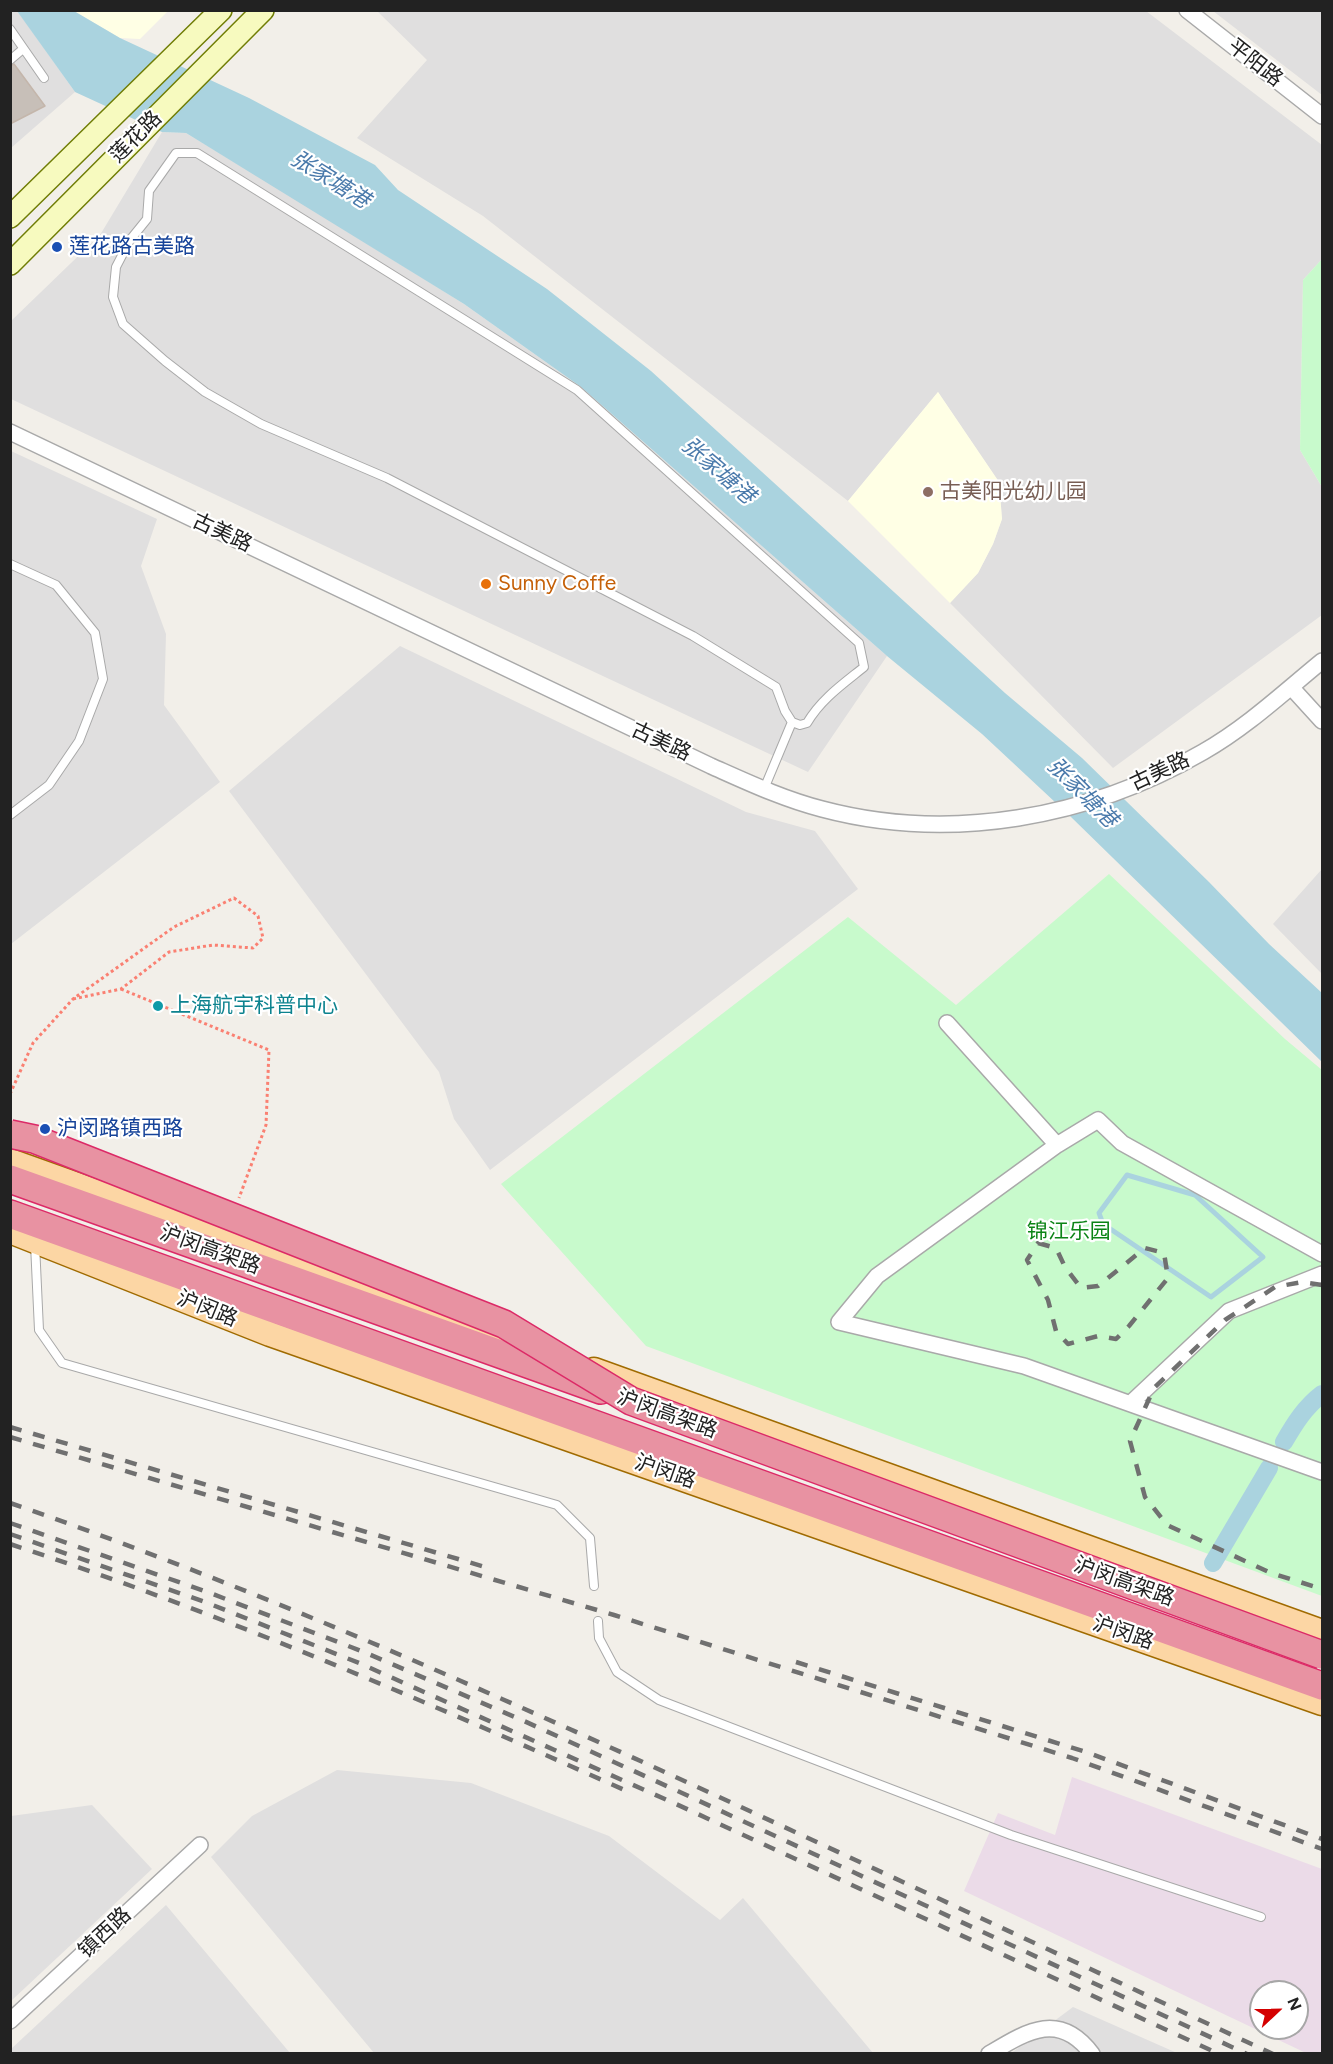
<!DOCTYPE html>
<meta charset="utf-8">
<style>
body{margin:0}
#map{position:relative;width:1333px;height:2064px;overflow:hidden;background:#f2efe9;font-family:Figtree,sans-serif}
canvas{display:block}
.frame{position:absolute;inset:0;border:12px solid #222;pointer-events:none}
.north{position:absolute;left:1249px;top:1980px;width:60px;height:60px;box-sizing:border-box;background:#fff;border:2px solid #a7a7a7;border-radius:50%;rotate:68deg;font-size:16px;font-weight:700;line-height:24px;text-align:center;color:#222}
.north::after{content:'';display:block;margin:auto;width:21px;height:27px;background:#d40000;clip-path:polygon(50% 0,100% 100%,50% 72%,0 100%)}
</style>
<div id="map">
<canvas width="1333" height="2064"></canvas>
<div class="frame"></div>
<div class="north">N</div>
</div>
<script>
const context = document.querySelector('canvas').getContext('2d');
context.lineJoin = 'round';
function fillPath(path, color) { context.fillStyle = color; context.fill(path, 'evenodd'); }
function stroke(path, color, width, dash) { context.strokeStyle = color; context.lineWidth = width; context.lineCap = dash ? 'butt' : 'round'; context.setLineDash(dash || []); context.stroke(path); }
function drawText(font, color, halo, rows, align = 'center') {
  context.font = font + ' Figtree,"Noto Sans SC",sans-serif'; context.lineWidth = 4.5; context.setLineDash([]); context.textBaseline = 'middle'; context.strokeStyle = halo; context.fillStyle = color; for (const [text, x, y, turn = 0] of rows) {
    context.save(); context.translate(x, y); context.rotate((+turn || 0) * Math.PI / 180); context.textAlign = isNaN(turn) ? turn : align; if (halo) context.strokeText(text, 0, 0); context.fillText(text, 0, 0); context.restore();
  }
}
fillPath(new Path2D(`
 M 17,10 L 75,92 L 11,148 L 10,11 Z
 M 377,11 L 1146,11 L 1322,145 L 1322,259 L 1303,280 L 1300,450 L 1322,487 L 1322,615 L 1113,768 L 950,603 L 978,573 L 993,544 L 1002,519 L 999,482 L 938,392 L 848,501 L 483,216 L 357,138 L 427,60 Z
 M 1213,11 L 1322,11 L 1322,95 Z
 M 162,132 L 186,133 L 284,192 L 464,304 L 581,387 L 887,656 L 808,772 L 11,399 L 11,321 L 100,235 Z
 M 11,451 L 157,519 L 141,566 L 166,634 L 164,705 L 220,782 L 11,944 Z
 M 400,646 L 746,812 L 815,831 L 858,889 L 490,1170 L 454,1119 L 439,1072 L 229,791 Z
 M 1322,869 L 1322,974 L 1273,924 Z
 M 337,1770 L 471,1783 L 609,1836 L 720,1920 L 743,1898 L 873,2053 L 374,2053 L 211,1857 L 252,1816 Z
 M 92,1805 L 152,1869 L 11,2001 L 11,1816 Z
 M 166,1905 L 290,2053 L 11,2053 L 11,2049 Z
 M 1073,2007 L 1177,2053 L 1010,2054 Z`), '#e0dfdf');
fillPath(new Path2D(`
 M 1072,1777 L 1322,1869 L 1322,2053 L 1306,2053 L 964,1891 L 998,1813 L 1055,1835 ZM 1261,1992 L 1297,1992 L 1297,2028 L 1261,2028 Z`), '#ebdbe8');
fillPath(new Path2D(`
 M 74,11 L 168,11 L 140,39 L 120,38 Z
 M 938,392 L 999,482 L 1002,519 L 993,544 L 978,573 L 950,603 L 848,501 Z`), '#ffffe5');
fillPath(new Path2D(`
 M 1322,259 L 1322,487 L 1300,450 L 1303,280 Z
 M 1109,874 L 1285,1039 L 1322,1070 L 1322,1596 L 646,1346 L 501,1184 L 848,917 L 956,1005 Z`), '#c8facc');
fillPath(new Path2D(`
 M 17,11 L 74,11 L 120,38 L 249,98 L 375,165 L 398,190 L 547,289 L 651,371 L 1005,693 L 1082,758 L 1209,882 L 1269,944 L 1322,993 L 1322,1062 L 1071,817 L 982,734 L 887,656 L 581,387 L 464,304 L 186,133 L 162,132 L 75,92 Z`), '#aad3df');
stroke(new Path2D(`
 M 1127,1175 L 1195,1195 L 1263,1257 L 1211,1297 L 1103,1224 L 1099,1213 Z`), '#aad3df', 5);
stroke(new Path2D(`
 M 1284,1442 C 1295,1423 1305,1407 1322,1394
 M 1213,1563 L 1269,1468`), '#aad3df', 18);
const building = new Path2D(`
 M 14,64 L 45,106 L 10,124 L 10,66 Z`);
fillPath(building, '#c7bfb8');
stroke(building, '#c4b6ab', 1.5);
const lane = new Path2D(`
 M 10,29 L 44,78
 M 10,60 L 23,49
 M 176,153 L 197,153 L 577,390 L 859,643 L 864,667 C 843,684 821,699 807,723 L 800,725 L 792,722 L 785,711 L 776,687 L 693,636 L 387,478 L 261,424 L 205,392 L 165,361 L 123,324 L 113,297 L 116,267 L 130,240 L 147,219 L 149,191 Z
 M 10,564 L 56,585 L 95,633 L 103,679 L 79,741 L 49,785 L 10,815
 M 764,789 L 792,722
 M 35,1244 L 39,1330 L 62,1363 L 557,1505 L 590,1538 L 594,1586
 M 598,1621 L 599,1638 L 617,1672 L 659,1700 L 1011,1835 L 1261,1917`);
const street = new Path2D(`
 M 1187,10 L 1322,116
 M 10,432 L 711,766 C 747,782 783,799 822,809 C 950,843 1089,818 1203,752 C 1247,727 1284,692 1322,661
 M 1291,687 L 1322,721
 M 947,1023 L 1057,1145
 M 1322,1254 L 1122,1143 L 1098,1120 L 1057,1145 L 877,1276 L 839,1322 L 1024,1366 L 1322,1472
 M 1131,1403 L 1229,1311 L 1322,1274
 M 10,2021 L 200,1845
 M 989,2054 C 1026,2032 1059,2010 1092,2054`);
const secondary = new Path2D(`
 M 10,217 L 221,10
 M 10,264 L 263,10`);
const primary = new Path2D(`
 M 10,1161 L 519,1343
 M 10,1231 L 270,1334 L 1322,1703
 M 594,1370 L 1322,1632`);
const highway = new Path2D(`
 M 10,1179 L 601,1390
 M 10,1214 L 1322,1686`);
stroke(lane, '#a9a9a9', 10);
stroke(street, '#a9a9a9', 18);
stroke(secondary, '#707d05', 24);
stroke(primary, '#a06b00', 27);
stroke(highway, '#dc2a67', 30);
stroke(new Path2D(`
 M 121,989 L 269,1050 L 266,1125 L 239,1198
 M 10,1094 L 33,1043 L 73,999 L 174,927 L 234,898 L 258,916 L 263,938 L 253,948 L 213,945 L 169,952 L 121,989 L 73,999`), '#fa8072', 3, [3, 3]);
stroke(lane, '#fff', 8);
stroke(street, '#fff', 15);
stroke(secondary, '#f7fabf', 21);
stroke(primary, '#fcd6a4', 24);
stroke(highway, '#e892a2', 27);
stroke(new Path2D(`
 M 1038,1243 L 1056,1248 L 1065,1267 L 1081,1288 L 1098,1286 L 1145,1248 L 1164,1253 L 1168,1278 L 1129,1326 L 1116,1339 L 1098,1336 L 1068,1344 L 1056,1331 L 1048,1300 L 1027,1260 Z
 M 1322,1285 L 1302,1282 L 1275,1287 L 1225,1320 L 1154,1388 L 1130,1441 L 1145,1497 L 1167,1525 L 1271,1573 L 1322,1589
 M 10,1427 L 492,1569
 M 10,1437 L 614,1615 L 1072,1758 L 1322,1849
 M 10,1503 C 279,1596 538,1713 795,1832 C 955,1906 1114,1980 1273,2054
 M 10,1523 L 210,1593 L 364,1652 L 524,1721 L 682,1793 L 1247,2054
 M 10,1534 L 205,1602 L 359,1663 L 676,1804 L 1219,2054
 M 10,1544 C 223,1614 428,1702 631,1793
 M 796,1662 L 1086,1752 L 1322,1839`), '#707070', 4.5, [12, 12]);
const highwayBridge = new Path2D(`
 M 10,1134 L 34,1139 L 504,1324 L 631,1401 L 1322,1655`);
stroke(highwayBridge, '#dc2a67', 30, []);
stroke(highwayBridge, '#e892a2', 27);
for (const [x, y, r, color] of [
 [57,247,6,"#1a4fb4"],
 [928,492,6,"#8d6e63"],
 [486,584,6,"#e8710a"],
 [158,1006,6,"#0f9aa8"],
 [45,1129,6,"#1a4fb4"]
]) { const dot = new Path2D(); dot.arc(x, y, r, 0, 2 * Math.PI); context.fillStyle = color; context.fill(dot); stroke(dot, '#fff', 2); }
drawText('21px', '#222', '#fff', [
 ["平阳路",1255,63,38],
 ["莲花路",136,137,-45],
 ["古美路",222,533,25],
 ["古美路",661,742,25],
 ["古美路",1160,772,-25],
 ["沪闵高架路",210,1250,20],
 ["沪闵路",207,1309,22],
 ["沪闵高架路",667,1414,20],
 ["沪闵路",665,1472,19],
 ["沪闵高架路",1124,1582,20],
 ["沪闵路",1123,1633,19],
 ["镇西路",105,1933,-43]
]);
drawText('21px', '#164399', '#fff', [
 ["莲花路古美路",69,247],
 ["沪闵路镇西路",57,1129]
], 'left');
drawText('21px', '#785e54', '#fff', [
 ["古美阳光幼儿园",940,492]
], 'left');
drawText('21px', '#c56008', '#fff', [
 ["Sunny Coffe",498,584]
], 'left');
drawText('21px', '#0d838f', '#fff', [
 ["上海航宇科普中心",170,1006]
], 'left');
drawText('21px', '#0c8416', '#fff', [
 ["锦江乐园",1069,1232]
]);
drawText('italic 22px', '#4a7aab', '#fff', [
 ["张家塘港",330,180,32],
 ["张家塘港",718,471,41],
 ["张家塘港",1082,793,45]
]);
</script>
